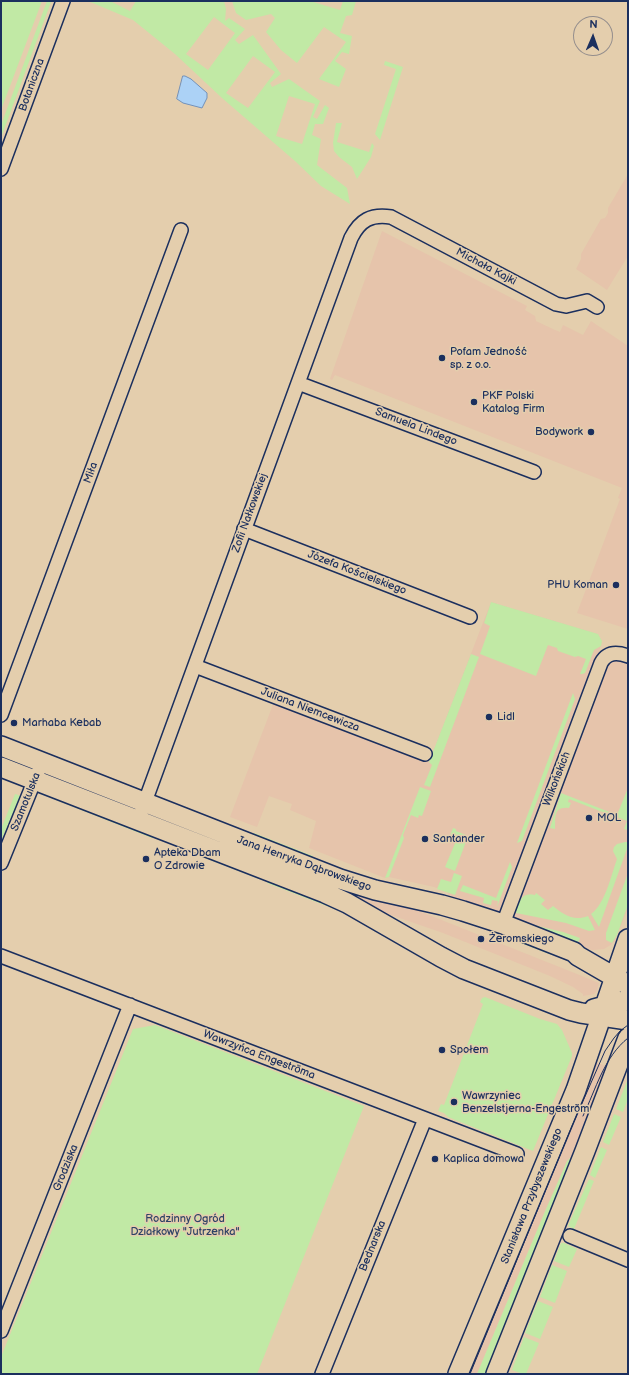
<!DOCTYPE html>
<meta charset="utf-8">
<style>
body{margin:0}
#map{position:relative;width:629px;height:1375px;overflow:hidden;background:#e4cead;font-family:"Balsamiq Sans",sans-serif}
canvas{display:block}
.frame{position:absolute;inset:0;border:2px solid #1b2f5e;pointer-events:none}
.north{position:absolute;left:573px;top:16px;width:40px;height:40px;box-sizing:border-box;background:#e4cead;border:1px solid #948e8d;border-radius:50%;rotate:2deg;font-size:11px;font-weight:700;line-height:16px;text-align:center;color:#1b2f5e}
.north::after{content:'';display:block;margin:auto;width:14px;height:18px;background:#1b2f5e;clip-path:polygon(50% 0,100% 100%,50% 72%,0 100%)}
</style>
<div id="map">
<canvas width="629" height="1375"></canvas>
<div class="frame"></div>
<div class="north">N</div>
</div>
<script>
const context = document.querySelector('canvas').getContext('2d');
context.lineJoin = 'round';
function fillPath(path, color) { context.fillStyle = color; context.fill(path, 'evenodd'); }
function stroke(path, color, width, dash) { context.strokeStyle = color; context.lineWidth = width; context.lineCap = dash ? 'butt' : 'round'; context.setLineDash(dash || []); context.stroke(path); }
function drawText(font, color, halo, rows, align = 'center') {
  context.font = font + ' "Balsamiq Sans",sans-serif'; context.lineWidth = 3; context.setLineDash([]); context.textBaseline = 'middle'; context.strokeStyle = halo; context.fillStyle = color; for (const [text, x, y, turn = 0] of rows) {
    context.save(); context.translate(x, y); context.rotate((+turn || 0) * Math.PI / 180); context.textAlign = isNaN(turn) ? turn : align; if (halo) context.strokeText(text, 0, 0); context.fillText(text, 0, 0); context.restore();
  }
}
fillPath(new Path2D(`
 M 628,174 L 628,256 L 607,290 L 576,269 L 581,259 L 581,254 L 601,219 L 605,218 L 608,213 L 608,208 Z
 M 382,231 L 527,306 L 525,310 L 535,316 L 536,321 L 555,330 L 560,332 L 563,325 L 583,335 L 591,321 L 628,346 L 628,629 L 577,613 L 620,499 L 618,498 L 622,488 L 335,375 L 332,380 L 330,379 Z
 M 491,602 L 598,634 L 602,641 L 599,652 L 628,663 L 628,788 L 618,815 L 628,819 L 628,908 L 615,941 L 609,946 L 604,949 L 593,950 L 587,949 L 452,900 L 447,892 L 434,887 L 389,877 L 385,878 L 309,848 L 316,821 L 290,810 L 292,804 L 283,801 L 269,796 L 257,827 L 230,817 L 274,702 L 429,762 Z
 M 181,821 L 429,915 L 572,972 L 599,983 L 597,991 L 594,994 L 583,996 L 583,994 L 573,987 L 550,976 L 443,933 L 365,906 Z
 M 596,1062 L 608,1067 L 573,1158 L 546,1209 L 477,1374 L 467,1374 Z`), '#e6c4ab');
fillPath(new Path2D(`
 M 1,1 L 42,1 L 1,110 Z
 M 47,1 L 51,2 L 1,138 L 1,125 Z
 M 88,1 L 110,1 L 130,11 L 136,1 L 224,1 L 226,9 L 225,21 L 229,18 L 245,29 L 235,40 L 239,44 L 253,35 L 281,74 L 270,83 L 272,87 L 289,79 L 320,101 L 313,117 L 317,119 L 325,105 L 329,108 L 323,124 L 315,124 L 312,135 L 321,139 L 317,165 L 347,188 L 350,204 L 321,186 L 295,161 L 288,155 L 222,98 L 175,54 L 133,20 ZM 214,17 L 235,33 L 208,70 L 186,54 ZM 253,56 L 275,72 L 248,108 L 226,93 ZM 289,96 L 315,104 L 302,144 L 276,136 Z
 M 232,1 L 310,1 L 340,10 L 343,1 L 356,1 L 352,15 L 346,16 L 340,33 L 352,36 L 349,54 L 342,52 L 335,61 L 346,69 L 339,87 L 319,79 L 346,42 L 324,27 L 297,63 L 281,50 L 266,32 L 275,18 L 271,14 L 246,20 L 236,13 Z
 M 385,61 L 403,67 L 380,140 L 375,134 L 396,69 L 384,65 Z
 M 336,123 L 342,123 L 337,142 L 369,152 L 372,143 L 374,146 L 371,157 L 357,179 L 352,167 L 339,157 L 334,151 L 333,143 Z
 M 491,602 L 598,634 L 602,641 L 601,646 L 594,650 L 585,673 L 582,674 L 580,674 L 586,659 L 578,656 L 575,657 L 558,651 L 557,648 L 548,645 L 536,676 L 480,654 L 490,626 L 484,623 Z
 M 471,654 L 479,657 L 430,787 L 424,785 L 432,765 L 429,762 Z
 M 573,693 L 575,699 L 522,841 L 517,843 Z
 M 420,787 L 431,791 L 422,816 L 419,815 L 418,818 L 411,815 L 403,835 L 404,838 L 389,877 L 385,878 Z
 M 628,788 L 628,830 L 624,829 L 627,821 L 607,813 L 605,814 L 605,813 L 569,799 L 568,802 L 571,803 L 569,808 C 552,806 556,819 555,829 L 550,828 L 561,793 L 617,815 Z
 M 39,790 L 157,836 L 152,838 L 36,792 Z
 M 15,794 L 22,796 L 15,814 L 12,815 L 1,841 L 1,829 Z
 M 453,828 L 456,829 L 456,831 L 466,835 L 465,838 L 467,839 L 455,871 L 445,867 L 456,841 L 449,838 Z
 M 254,833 L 313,856 L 312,860 L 252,837 Z
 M 625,842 L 628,842 L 628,846 L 599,927 L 591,914 C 605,904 611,876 617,859 L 613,851 L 614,847 L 617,844 Z
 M 201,855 L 263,877 L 262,880 L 200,856 Z
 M 510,862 L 512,867 L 497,907 L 498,901 L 492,900 L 491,905 L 483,903 L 484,898 L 460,891 L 463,885 L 496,898 Z
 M 454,873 L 462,876 L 455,895 L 437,889 L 441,879 L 451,882 Z
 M 628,873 L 628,905 L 617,935 L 612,943 L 606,940 L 606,933 Z
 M 269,878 L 358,918 L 267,883 Z
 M 536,893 L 545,900 L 541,904 L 548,910 L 553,906 C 563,914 573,922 588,916 L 595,930 L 589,931 L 566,923 L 516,913 C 517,902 523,891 535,895 Z
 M 479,923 L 568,959 L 549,954 L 478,926 Z
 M 529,924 L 563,932 L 580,938 L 577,945 Z
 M 485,997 L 540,1019 L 557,1024 L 562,1030 L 572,1053 L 572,1056 L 533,1151 L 448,1117 L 444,1113 L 438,1111 L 441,1104 L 444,1105 L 483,1004 L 480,1002 L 482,998 Z
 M 155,1025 L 364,1106 L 257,1374 L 1,1374 L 1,1357 L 133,1029 Z
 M 627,1081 L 628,1082 L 628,1099 L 623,1112 L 616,1109 Z
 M 614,1114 L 621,1117 L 609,1145 L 603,1142 Z
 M 601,1147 L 607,1150 L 595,1178 L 590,1175 Z
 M 570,1158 L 573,1159 L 490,1374 L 477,1374 L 546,1209 L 567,1161 Z
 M 589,1179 L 594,1181 L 574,1229 L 568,1226 Z
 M 561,1243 L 564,1243 L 577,1249 L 569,1267 L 554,1261 Z
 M 552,1265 L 567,1271 L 555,1303 L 540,1297 Z
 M 538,1301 L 553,1307 L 540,1339 L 525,1333 Z
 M 524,1337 L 539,1343 L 526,1374 L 523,1374 L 512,1370 Z`), '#c1e9a5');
const water = new Path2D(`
 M 183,76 L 185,76 L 191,79 L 207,93 L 207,98 L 202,108 L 183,103 L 177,99 Z`);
fillPath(water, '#acd2f6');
stroke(water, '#7291b9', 1);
const street = new Path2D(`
 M 1,169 L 63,1
 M 298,383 L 534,472
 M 244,529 L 470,617
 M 195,666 L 425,754
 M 1,715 L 181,230
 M 138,821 L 351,238 C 360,220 371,214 391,217 L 556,304 L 566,306 L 587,301 L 597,307
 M 1,863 L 38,772
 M 503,924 L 601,663 C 607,652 617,652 628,656
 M 1,956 L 517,1154
 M 570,1236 L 628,1260
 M 1,1331 L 130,1005
 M 322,1374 L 425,1119`);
const secondary = new Path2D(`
 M 1,746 L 340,879 L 375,890 L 442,905 L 463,911 L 503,924 L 574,952 L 578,956 L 628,985
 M 1,767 L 325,893 L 347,903 L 441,957 L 464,969 L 569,1010 L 581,1013 L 628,1020
 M 594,1009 L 628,1000
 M 458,1374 L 576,1090 L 628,939
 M 496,1374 L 585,1151 L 628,1038`);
stroke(street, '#1b2f5e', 16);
stroke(secondary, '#1b2f5e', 22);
stroke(street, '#e4cead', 13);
stroke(secondary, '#e4cead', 19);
stroke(new Path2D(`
 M 583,1116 C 596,1089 604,1057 628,1038
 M 470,1374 L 572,1126 L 605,1051 L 614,1038 L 620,1031 L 628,1025`), '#1b2f5e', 1);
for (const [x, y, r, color] of [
 [442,358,4,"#1b2f5e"],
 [474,402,4,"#1b2f5e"],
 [591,432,4,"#1b2f5e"],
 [616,585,4,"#1b2f5e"],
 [489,717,4,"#1b2f5e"],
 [14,723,4,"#1b2f5e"],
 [589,818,4,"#1b2f5e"],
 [425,839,4,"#1b2f5e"],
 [146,859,4,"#1b2f5e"],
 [481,939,4,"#1b2f5e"],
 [442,1050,4,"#1b2f5e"],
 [454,1102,4,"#1b2f5e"],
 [435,1159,4,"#1b2f5e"]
]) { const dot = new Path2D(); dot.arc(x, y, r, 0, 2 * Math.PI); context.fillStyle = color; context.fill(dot); stroke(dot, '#e4cead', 1.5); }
drawText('11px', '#1b2f5e', '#e4cead', [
 ["Botaniczna",32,85,-70],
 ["Michała Kajki",486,267,28],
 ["Samuela Lindego",416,427,21],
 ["Miła",91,473,-70],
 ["Zofii Nałkowskiej",250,513,-70],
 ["Józefa Kościelskiego",357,573,21],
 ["Juliana Niemcewicza",310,710,21],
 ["Wilkońskich",557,779,-69],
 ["Szamotulska",26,802,-68],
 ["Jana Henryka Dąbrowskiego",304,864,20],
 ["Wawrzyńca Engeströma",259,1055,21],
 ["Grodziska",66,1168,-68],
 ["Stanisława Przybyszewskiego",532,1196,-68],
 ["Bednarska",373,1246,-68]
]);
drawText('11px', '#1b2f5e', '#e4cead', [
 ["Pofam Jedność",450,352],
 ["sp. z o.o.",450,365],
 ["PKF Polski",482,396],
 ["Katalog Firm",482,409],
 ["Bodywork",583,432,"right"],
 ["PHU Koman",608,585,"right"],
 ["Lidl",497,717],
 ["Marhaba Kebab",22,723],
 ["MOL",597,818],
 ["Santander",433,839],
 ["Apteka Dbam",154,853],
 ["O Zdrowie",154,866],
 ["Żeromskiego",489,939],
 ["Społem",450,1050],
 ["Wawrzyniec",462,1096],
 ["Benzelstjerna-Engeström",462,1109],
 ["Kaplica domowa",443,1159]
], 'left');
drawText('11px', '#2c4265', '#e4cead', [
 ["Rodzinny Ogród",185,1219],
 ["Działkowy \"Jutrzenka\"",185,1232]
]);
</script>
